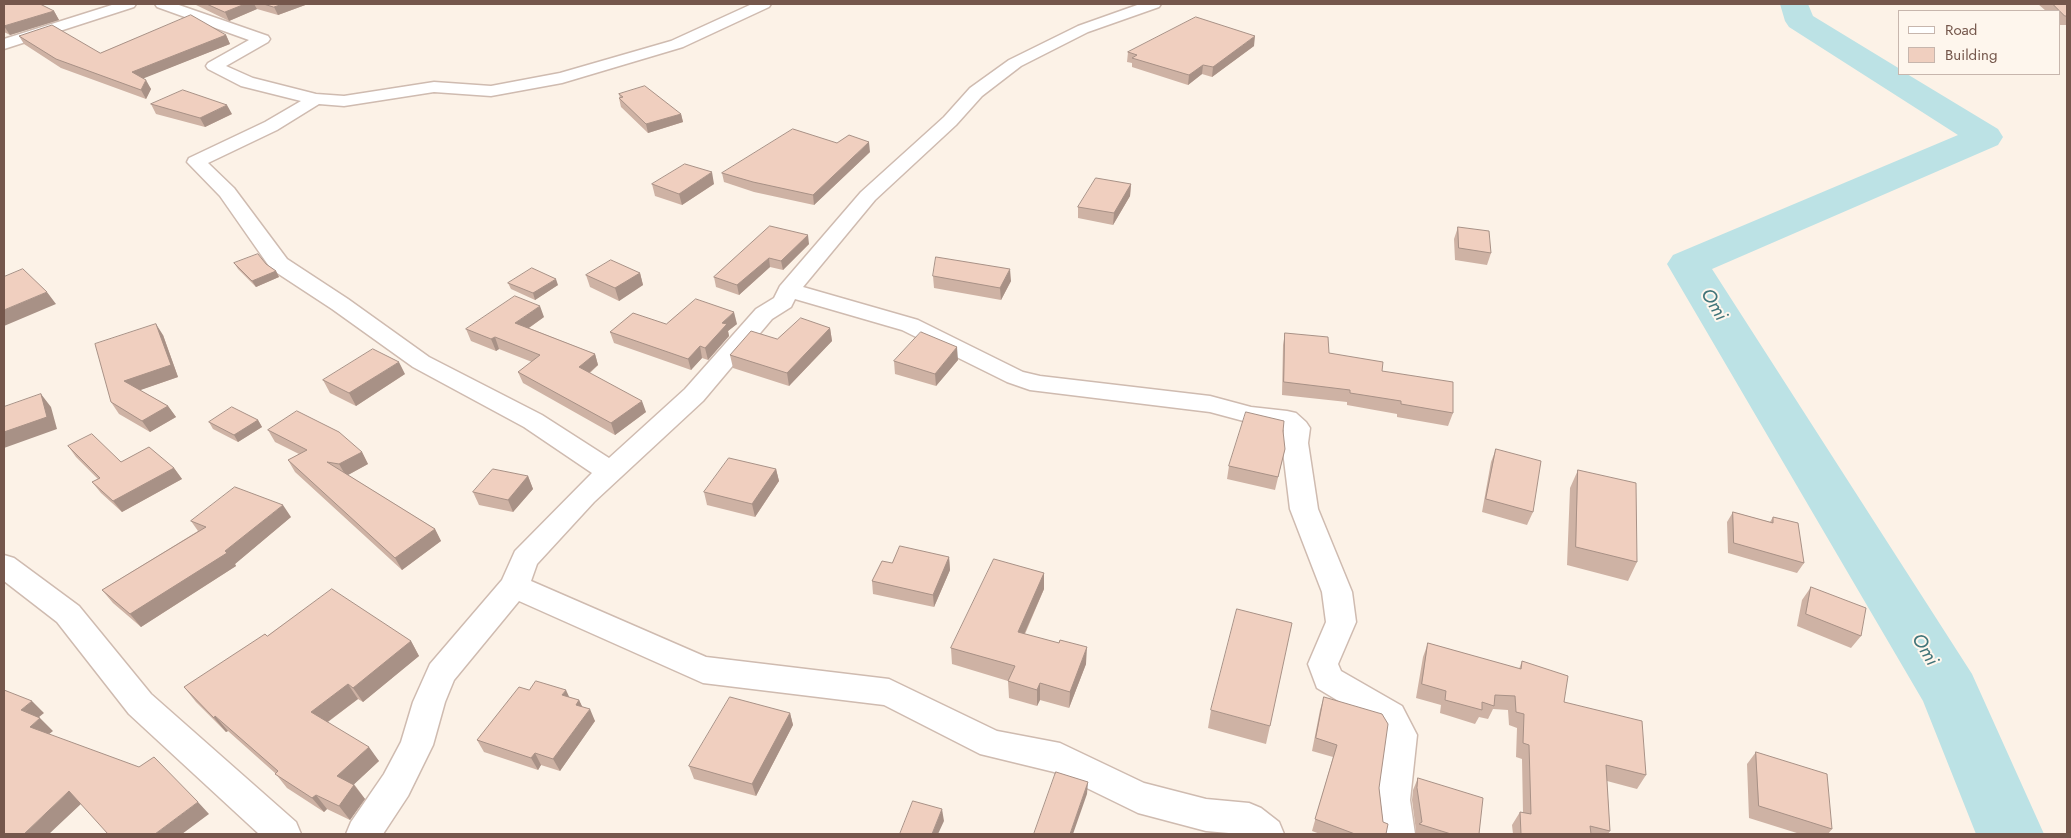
<!DOCTYPE html>
<style>
body{margin:0}
#map{position:relative;width:2071px;height:838px;overflow:hidden;background:#fcf2e7;font-family:Jost,sans-serif}
canvas{display:block}
.frame{position:absolute;inset:0;border:5px solid #75574c;pointer-events:none}
.legend{position:absolute;left:1898px;top:10px;width:162px;height:65px;box-sizing:border-box;background:#fef6ed;border:1px solid #c7b6ad;margin:0;padding:6px 9px;list-style:none;font-size:15px;color:#75574c}
.legend li{display:flex;align-items:center;gap:10px;height:25px}
.legend b{width:25px;border:1px solid #c7b6ad}
</style>
<div id="map">
<canvas width="2071" height="838"></canvas>
<div class="frame"></div>
<ul class="legend">
<li><b style="height:6px;background:#fff"></b>Road</li>
<li><b style="height:14px;background:#f0cfbf"></b>Building</li>
</ul>
</div>
<script>
const context = document.querySelector('canvas').getContext('2d');
context.lineJoin = 'round';
function fillPath(path, color) { context.fillStyle = color; context.fill(path, 'evenodd'); }
function stroke(path, color, width, dash) { context.strokeStyle = color; context.lineWidth = width; context.lineCap = dash ? 'butt' : 'round'; context.setLineDash(dash || []); context.stroke(path); }
function drawText(font, color, halo, rows, align = 'center') {
  context.font = font + ' Jost,sans-serif'; context.lineWidth = 4; context.setLineDash([]); context.textBaseline = 'middle'; context.strokeStyle = halo; context.fillStyle = color; for (const [text, x, y, turn = 0] of rows) {
    context.save(); context.translate(x, y); context.rotate((+turn || 0) * Math.PI / 180); context.textAlign = isNaN(turn) ? turn : align; if (halo) context.strokeText(text, 0, 0); context.fillText(text, 0, 0); context.restore();
  }
}
fillPath(new Path2D(`
 M 1780,4 L 1808,4 L 1813,16 L 1900,69 L 1900,74 L 1907,74 L 1998,129 L 2003,137 L 1998,145 L 1712,269 L 1972,674 L 2044,834 L 1976,834 L 1923,701 L 1667,264 L 1673,255 L 1958,135 L 1789,27 L 1785,21 Z`), '#bce2e5');
const minor = new Path2D(`
 M 115,4 L 136,4 L 134,7 L 4,49 L 4,39 Z
 M 155,4 L 176,4 L 268,36 L 270,39 L 268,42 L 226,66 L 253,78 L 316,94 L 344,96 L 434,82 L 491,86 L 560,73 L 671,41 L 752,4 L 771,4 L 769,7 L 683,47 L 562,83 L 491,96 L 434,92 L 344,106 L 319,104 L 277,130 L 208,163 L 234,188 L 287,259 L 348,299 L 429,357 L 542,415 L 609,458 L 685,389 L 756,309 L 774,298 L 780,286 L 861,192 L 944,117 L 970,88 L 1009,60 L 1078,26 L 1140,4 L 1161,4 L 1159,7 L 1088,32 L 1021,66 L 982,96 L 956,125 L 875,200 L 803,287 L 918,320 L 1023,372 L 1040,376 L 1210,396 L 1251,407 L 1287,411 L 1296,413 L 1306,422 L 1310,428 L 1308,443 L 1318,509 L 1352,592 L 1356,622 L 1338,664 L 1341,671 L 1402,706 L 1417,735 L 1410,800 L 1415,834 L 1380,834 L 1376,800 L 1385,736 L 1380,726 L 1317,688 L 1308,664 L 1326,622 L 1322,592 L 1290,509 L 1282,443 L 1284,430 L 1280,427 L 1251,423 L 1210,412 L 1030,390 L 1007,382 L 902,330 L 795,299 L 791,307 L 772,319 L 703,401 L 594,502 L 537,564 L 531,581 L 706,657 L 889,679 L 997,731 L 1060,743 L 1144,783 L 1206,799 L 1249,803 L 1261,808 L 1279,822 L 1284,834 L 1240,834 L 1206,831 L 1138,813 L 1054,772 L 980,754 L 884,705 L 703,683 L 519,601 L 454,680 L 445,702 L 433,745 L 408,796 L 383,834 L 346,834 L 351,822 L 384,774 L 401,742 L 413,702 L 430,664 L 502,580 L 515,551 L 592,473 L 524,427 L 413,367 L 332,309 L 271,269 L 220,196 L 187,162 L 189,158 L 265,122 L 301,101 L 241,86 L 208,69 L 206,66 L 208,63 L 249,40 L 157,7 Z
 M 4,555 L 14,558 L 79,606 L 151,694 L 296,822 L 301,834 L 259,834 L 129,714 L 57,622 L 4,581 Z`);
stroke(minor, '#cfbbb0', 3);
fillPath(minor, '#fff');
fillPath(new Path2D(`
 M 4,4 L 54,11 L 59,20 L 10,35 L 4,32 Z
 M 194,4 L 308,4 L 278,15 L 257,9 L 229,21 Z
 M 2038,4 L 2067,4 L 2067,25 L 2060,25 L 2060,11 L 2046,11 Z
 M 226,35 L 230,44 L 143,78 L 151,89 L 146,99 L 61,68 L 24,44 L 19,36 L 100,53 Z
 M 1254,46 L 1212,77 L 1202,74 L 1188,85 L 1132,67 L 1132,63 L 1127,62 L 1128,52 Z
 M 619,94 L 681,114 L 683,122 L 648,133 L 621,107 L 619,98 L 620,98 Z
 M 151,104 L 232,114 L 205,127 L 156,114 Z
 M 870,152 L 814,205 L 754,192 L 724,182 L 722,173 Z
 M 652,184 L 714,184 L 682,205 L 655,196 Z
 M 1131,184 L 1130,196 L 1113,225 L 1078,218 L 1078,207 Z
 M 770,226 L 809,244 L 783,270 L 770,267 L 739,295 L 716,287 L 714,277 Z
 M 1458,227 L 1491,253 L 1487,265 L 1455,260 L 1454,239 Z
 M 234,263 L 266,264 L 276,271 L 279,277 L 256,287 L 238,269 Z
 M 640,273 L 643,285 L 619,301 L 590,287 L 586,275 Z
 M 933,276 L 1011,281 L 1001,300 L 934,288 Z
 M 508,283 L 558,285 L 535,300 L 511,289 Z
 M 544,317 L 529,328 L 595,354 L 598,365 L 590,373 L 646,412 L 615,435 L 523,383 L 518,372 L 532,362 L 499,349 L 496,351 L 471,341 L 466,329 Z
 M 666,324 L 737,324 L 728,331 L 729,336 L 708,360 L 702,358 L 691,370 L 614,343 L 610,332 Z
 M 830,328 L 832,341 L 789,386 L 733,368 L 730,355 L 777,339 Z
 M 1285,333 L 1329,353 L 1382,371 L 1453,413 L 1448,426 L 1397,417 L 1397,414 L 1347,405 L 1347,402 L 1282,395 L 1283,345 Z
 M 163,335 L 178,377 L 140,390 L 168,406 L 176,417 L 150,432 L 119,414 L 111,402 Z
 M 958,360 L 936,386 L 895,374 L 894,361 Z
 M 405,374 L 356,406 L 330,393 L 323,380 Z
 M 258,420 L 262,427 L 238,442 L 213,429 L 209,422 Z
 M 268,430 L 362,452 L 368,464 L 348,475 L 435,529 L 441,541 L 402,570 L 295,472 L 288,460 L 299,454 L 275,442 Z
 M 68,446 L 121,462 L 174,468 L 182,479 L 122,512 L 101,493 L 92,482 L 98,479 L 76,457 Z
 M 1285,449 L 1275,490 L 1227,479 L 1229,466 Z
 M 1496,449 L 1533,512 L 1527,525 L 1482,512 L 1491,462 Z
 M 776,469 L 779,481 L 755,517 L 707,505 L 704,492 Z
 M 1578,470 L 1637,562 L 1628,581 L 1567,565 L 1570,488 Z
 M 528,476 L 533,489 L 513,512 L 479,505 L 473,492 Z
 M 1733,512 L 1770,522 L 1773,517 L 1804,563 L 1797,573 L 1728,553 L 1727,522 Z
 M 291,517 L 235,564 L 236,566 L 141,627 L 113,603 L 102,590 L 198,531 L 191,521 Z
 M 949,557 L 950,570 L 934,607 L 873,594 L 872,581 L 892,563 Z
 M 1044,573 L 1044,589 L 1025,634 L 1086,664 L 1069,708 L 1040,700 L 1037,706 L 1009,698 L 1008,681 L 952,664 L 951,648 Z
 M 1811,587 L 1861,636 L 1851,648 L 1797,626 L 1802,600 Z
 M 267,636 L 411,641 L 419,656 L 363,702 L 358,699 L 328,722 L 379,761 L 354,784 L 365,799 L 350,820 L 327,809 L 324,812 L 287,788 L 275,773 L 228,731 L 226,732 L 196,702 L 184,687 Z
 M 1428,643 L 1519,669 L 1522,661 L 1564,702 L 1646,775 L 1637,789 L 1607,781 L 1610,831 L 1608,834 L 1513,834 L 1512,825 L 1520,812 L 1523,813 L 1522,759 L 1516,757 L 1517,728 L 1509,725 L 1508,710 L 1493,709 L 1488,719 L 1479,717 L 1475,724 L 1440,713 L 1441,705 L 1416,698 L 1423,657 Z
 M 529,690 L 569,697 L 579,700 L 582,707 L 595,721 L 560,771 L 541,765 L 538,770 L 484,752 L 477,740 Z
 M 1324,697 L 1379,788 L 1383,822 L 1386,834 L 1320,834 L 1312,831 L 1333,757 L 1312,751 L 1320,710 Z
 M 1211,710 L 1270,726 L 1266,744 L 1208,728 Z
 M 790,713 L 793,725 L 756,796 L 694,779 L 689,766 Z
 M 1756,752 L 1832,829 L 1828,834 L 1800,834 L 1749,818 L 1747,764 Z
 M 1418,778 L 1479,834 L 1415,834 L 1416,831 L 1412,800 L 1413,790 Z`), '#ceb2a4');
fillPath(new Path2D(`
 M 245,4 L 254,4 L 257,9 L 229,21 L 225,12 Z
 M 283,4 L 308,4 L 278,15 L 274,7 Z
 M 54,11 L 59,20 L 10,35 L 4,26 Z
 M 226,35 L 230,44 L 137,81 L 132,72 Z
 M 1255,36 L 1254,46 L 1212,77 L 1213,67 Z
 M 1203,65 L 1202,74 L 1188,85 L 1189,75 Z
 M 146,80 L 151,89 L 146,99 L 141,90 Z
 M 227,105 L 232,114 L 205,127 L 200,118 Z
 M 681,114 L 683,122 L 648,133 L 646,124 Z
 M 869,142 L 870,152 L 814,205 L 813,195 Z
 M 712,172 L 714,184 L 682,205 L 679,194 Z
 M 1131,184 L 1130,196 L 1113,225 L 1114,213 Z
 M 808,235 L 809,244 L 783,270 L 781,261 Z
 M 769,258 L 770,267 L 739,295 L 737,285 Z
 M 1010,269 L 1011,281 L 1001,300 L 1000,288 Z
 M 276,271 L 279,277 L 256,287 L 252,281 Z
 M 640,273 L 643,285 L 619,301 L 615,288 Z
 M 556,279 L 558,285 L 535,300 L 533,293 Z
 M 47,292 L 56,304 L 4,326 L 4,310 Z
 M 540,306 L 544,317 L 520,334 L 515,323 Z
 M 734,312 L 737,324 L 728,331 L 729,336 L 708,360 L 705,348 L 722,323 Z
 M 156,324 L 163,335 L 178,377 L 132,393 L 124,381 Z
 M 830,328 L 832,341 L 789,386 L 787,373 Z
 M 495,337 L 499,349 L 496,351 L 491,339 Z
 M 700,346 L 702,358 L 691,370 L 688,359 Z
 M 957,347 L 958,360 L 936,386 L 935,374 Z
 M 595,354 L 598,365 L 583,378 L 579,367 Z
 M 399,362 L 405,374 L 356,406 L 349,393 Z
 M 41,394 L 51,407 L 57,429 L 4,448 L 4,432 Z
 M 642,401 L 646,412 L 615,435 L 611,423 Z
 M 168,406 L 176,417 L 150,432 L 142,421 Z
 M 258,420 L 262,427 L 238,442 L 234,435 Z
 M 362,452 L 368,464 L 346,476 L 339,464 Z
 M 174,468 L 182,479 L 122,512 L 113,501 Z
 M 776,469 L 779,481 L 755,517 L 752,504 Z
 M 528,476 L 533,489 L 513,512 L 508,500 Z
 M 283,505 L 291,517 L 235,564 L 236,566 L 141,627 L 130,614 L 225,551 Z
 M 435,529 L 441,541 L 402,570 L 395,558 Z
 M 949,557 L 950,570 L 934,607 L 933,595 Z
 M 1044,573 L 1044,589 L 1018,648 L 1018,632 Z
 M 411,641 L 419,656 L 363,702 L 353,688 Z
 M 1087,647 L 1086,664 L 1069,708 L 1070,692 Z
 M 1040,683 L 1040,700 L 1037,706 L 1037,690 Z
 M 348,684 L 358,699 L 322,726 L 311,712 Z
 M 566,690 L 572,703 L 562,695 Z
 M 579,700 L 585,712 L 576,705 Z
 M 32,701 L 44,713 L 33,722 L 21,710 Z
 M 590,709 L 595,721 L 560,771 L 553,759 Z
 M 790,713 L 793,725 L 756,796 L 752,784 Z
 M 215,716 L 228,731 L 226,732 L 214,718 Z
 M 40,718 L 53,731 L 43,739 L 30,727 Z
 M 369,747 L 379,761 L 348,790 L 337,776 Z
 M 535,753 L 541,765 L 538,770 L 531,758 Z
 M 1088,782 L 1087,794 L 1073,834 L 1070,834 Z
 M 354,785 L 365,799 L 350,820 L 339,806 Z
 M 69,791 L 82,803 L 49,834 L 24,834 Z
 M 316,795 L 327,809 L 324,812 L 312,798 Z
 M 198,802 L 209,814 L 182,834 L 155,834 Z
 M 942,809 L 944,821 L 938,834 L 932,834 Z`), '#a89186');
const building = new Path2D(`
 M 4,4 L 40,4 L 54,11 L 4,26 Z
 M 207,4 L 245,4 L 225,12 Z
 M 264,4 L 283,4 L 274,7 Z
 M 2053,4 L 2067,4 L 2067,16 L 2065,16 Z
 M 191,15 L 226,35 L 132,72 L 146,80 L 141,90 L 56,59 L 19,36 L 52,25 L 100,53 Z
 M 1196,17 L 1255,36 L 1213,67 L 1203,65 L 1189,75 L 1132,58 L 1137,55 L 1128,52 Z
 M 645,86 L 681,114 L 646,124 L 619,98 L 623,97 L 619,94 Z
 M 183,90 L 227,105 L 200,118 L 151,104 Z
 M 793,129 L 837,143 L 849,135 L 869,142 L 813,195 L 753,182 L 722,173 Z
 M 685,164 L 712,172 L 679,194 L 652,184 Z
 M 1096,178 L 1131,184 L 1114,213 L 1078,207 Z
 M 770,226 L 808,235 L 781,261 L 769,258 L 737,285 L 714,277 Z
 M 1458,227 L 1489,231 L 1491,253 L 1459,248 Z
 M 258,254 L 266,264 L 276,271 L 252,281 L 234,263 Z
 M 936,257 L 1010,269 L 1000,288 L 933,276 Z
 M 611,260 L 640,273 L 615,288 L 586,275 Z
 M 532,268 L 556,279 L 533,293 L 508,283 Z
 M 23,269 L 47,292 L 4,310 L 4,277 Z
 M 515,296 L 540,306 L 515,323 L 595,354 L 579,367 L 642,401 L 611,423 L 518,372 L 540,355 L 495,337 L 491,339 L 466,329 Z
 M 696,299 L 734,312 L 722,323 L 727,324 L 705,348 L 700,346 L 688,359 L 610,332 L 633,313 L 666,324 Z
 M 801,318 L 830,328 L 787,373 L 730,355 L 751,331 L 777,339 Z
 M 156,324 L 171,365 L 124,381 L 168,406 L 142,421 L 111,402 L 95,344 Z
 M 921,332 L 957,347 L 935,374 L 894,361 Z
 M 1285,333 L 1328,337 L 1329,353 L 1383,362 L 1382,371 L 1453,382 L 1453,413 L 1401,404 L 1401,401 L 1350,393 L 1350,390 L 1284,382 Z
 M 373,349 L 399,362 L 349,393 L 323,380 Z
 M 41,394 L 47,417 L 4,432 L 4,407 Z
 M 232,407 L 258,420 L 234,435 L 209,422 Z
 M 297,411 L 339,432 L 362,452 L 339,464 L 327,462 L 435,529 L 395,558 L 288,460 L 307,450 L 268,430 Z
 M 1246,412 L 1284,421 L 1283,431 L 1285,449 L 1278,477 L 1229,466 Z
 M 92,434 L 121,462 L 149,447 L 174,468 L 113,501 L 92,482 L 100,478 L 68,446 Z
 M 1496,449 L 1541,461 L 1533,512 L 1486,499 Z
 M 729,458 L 776,469 L 752,504 L 704,492 Z
 M 493,469 L 528,476 L 508,500 L 473,492 Z
 M 1578,470 L 1636,483 L 1637,562 L 1576,547 Z
 M 235,487 L 283,505 L 225,551 L 227,553 L 130,614 L 102,590 L 206,527 L 191,521 Z
 M 1733,512 L 1773,523 L 1773,517 L 1798,523 L 1804,563 L 1734,543 Z
 M 900,546 L 949,557 L 933,595 L 872,581 L 882,561 L 892,563 Z
 M 994,559 L 1044,573 L 1018,632 L 1059,643 L 1060,640 L 1087,647 L 1070,692 L 1040,683 L 1037,690 L 1008,681 L 1015,666 L 951,648 Z
 M 1811,587 L 1866,608 L 1861,636 L 1806,614 Z
 M 332,589 L 411,641 L 353,688 L 348,684 L 311,712 L 369,747 L 337,776 L 354,785 L 339,806 L 316,795 L 312,798 L 275,774 L 278,771 L 215,716 L 214,718 L 184,687 L 265,634 L 267,636 Z
 M 1237,609 L 1292,623 L 1270,726 L 1211,710 Z
 M 1428,643 L 1521,669 L 1522,661 L 1568,676 L 1564,702 L 1642,721 L 1646,775 L 1606,765 L 1610,831 L 1590,826 L 1591,834 L 1521,834 L 1520,812 L 1531,814 L 1529,745 L 1523,743 L 1524,714 L 1516,712 L 1515,696 L 1495,695 L 1494,706 L 1482,702 L 1482,710 L 1445,700 L 1446,691 L 1422,684 Z
 M 536,681 L 566,690 L 562,695 L 579,700 L 576,705 L 590,709 L 553,759 L 535,753 L 531,758 L 477,740 L 519,687 L 529,690 Z
 M 4,690 L 32,701 L 21,710 L 40,718 L 30,727 L 139,767 L 154,757 L 198,802 L 155,834 L 108,834 L 69,791 L 24,834 L 4,834 L 4,786 L 5,786 L 4,785 Z
 M 730,697 L 790,713 L 752,784 L 689,766 Z
 M 1324,697 L 1382,714 L 1388,724 L 1379,788 L 1383,822 L 1388,824 L 1386,834 L 1355,834 L 1315,819 L 1337,745 L 1316,738 Z
 M 1756,752 L 1827,774 L 1832,829 L 1759,806 Z
 M 1056,772 L 1088,782 L 1070,834 L 1034,834 Z
 M 1418,778 L 1483,798 L 1479,834 L 1451,834 L 1419,824 L 1422,822 L 1417,788 Z
 M 913,801 L 942,809 L 932,834 L 900,834 Z`);
fillPath(building, '#f0cfbf');
stroke(building, '#a89186', 1);
drawText('italic 19px', '#407479', '#fef6ed', [
 ["Omi",1713,305,59],
 ["Omi",1924,650,59]
]);
</script>
